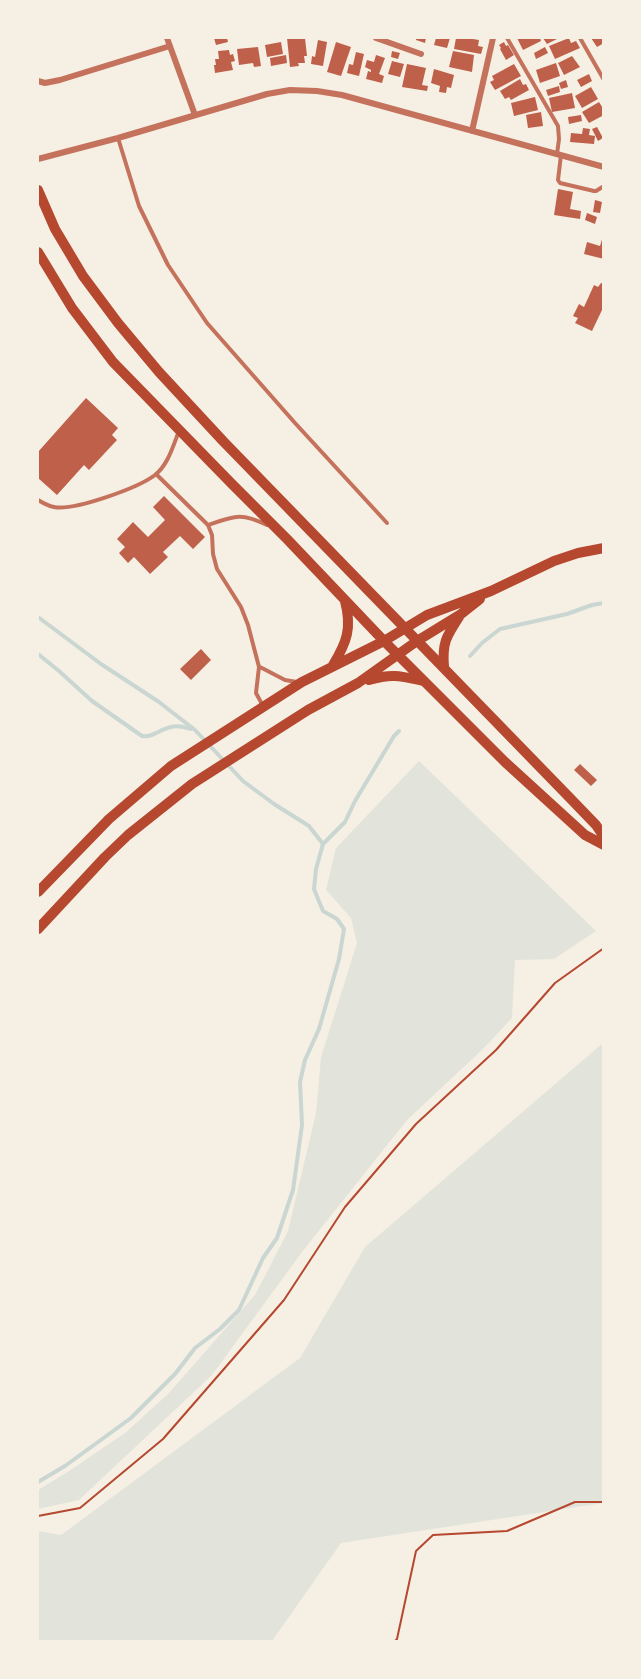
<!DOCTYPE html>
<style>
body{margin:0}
#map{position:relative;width:641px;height:1679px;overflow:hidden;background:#f6efe4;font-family:"Fira Sans Condensed",sans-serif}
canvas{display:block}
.frame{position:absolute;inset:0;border:39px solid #f6efe4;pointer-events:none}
</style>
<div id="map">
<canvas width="641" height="1679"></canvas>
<div class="frame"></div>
</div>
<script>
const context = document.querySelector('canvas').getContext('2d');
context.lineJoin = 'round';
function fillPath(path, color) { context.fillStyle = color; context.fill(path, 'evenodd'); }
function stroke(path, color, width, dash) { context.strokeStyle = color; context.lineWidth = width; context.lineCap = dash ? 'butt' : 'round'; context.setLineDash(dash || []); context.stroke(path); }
fillPath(new Path2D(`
 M 419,761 L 596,931 L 554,959 L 515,960 L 512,1018 L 483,1049 L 407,1120 L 302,1252 L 212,1375 L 79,1500 L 38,1509 L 38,1490 L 69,1471 L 125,1433 L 168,1394 L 255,1295 L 288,1231 L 316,1113 L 321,1057 L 357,943 L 351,918 L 326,890 L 336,848 Z
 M 603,1043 L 603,1503 L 341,1543 L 272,1641 L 38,1641 L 38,1531 L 61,1535 L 300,1358 L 365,1247 Z`), '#e2e4dc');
stroke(new Path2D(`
 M 38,617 L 101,664 L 159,702 L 195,730 L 243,781 L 274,804 L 309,826 L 323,844 L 316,869 L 314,889 L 323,911 L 337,919 L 344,929 L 339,959 L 319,1029 L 305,1060 L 300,1082 L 302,1125 L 293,1190 L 277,1238 L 263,1258 L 239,1310 L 220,1329 L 195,1348 L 175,1374 L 131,1418 L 65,1466 L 38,1482
 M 38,654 L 59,671 L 92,701 L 142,736 C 153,738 160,729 171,727 C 178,725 184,727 191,729
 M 470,656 L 482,643 L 500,629 L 567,614 L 592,605 L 604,603
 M 323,844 L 345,822 L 355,801 L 394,736 L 399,731`), '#c9d6d2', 4);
fillPath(new Path2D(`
 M 214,38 L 227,38 L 228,42 L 216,45 Z
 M 287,38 L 305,38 L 307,56 L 304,56 L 305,63 L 298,63 L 299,66 L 290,67 Z
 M 416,38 L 426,38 L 425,43 L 416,40 Z
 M 436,38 L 450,38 L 447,48 L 434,45 Z
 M 456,38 L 473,38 L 473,39 L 479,40 L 478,46 L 483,47 L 481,54 L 454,49 Z
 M 517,38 L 540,38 L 541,41 L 523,50 Z
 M 543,38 L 559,38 L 547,44 Z
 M 569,38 L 571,43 L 576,41 L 580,48 L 555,59 L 549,46 Z
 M 591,38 L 604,38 L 604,43 L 597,47 Z
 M 318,40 L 327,42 L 323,66 L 311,64 L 312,56 L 315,57 Z
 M 281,42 L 283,54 L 267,57 L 265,45 Z
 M 336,42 L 351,47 L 341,76 L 327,72 Z
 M 504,42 L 506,46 L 508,45 L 514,55 L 506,60 L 500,49 L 501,48 L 499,45 Z
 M 258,47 L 261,66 L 254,67 L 253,63 L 239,65 L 237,49 Z
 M 545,47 L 548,53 L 536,59 L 534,53 Z
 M 229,50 L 230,55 L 233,54 L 235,61 L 231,62 L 233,70 L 215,73 L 214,65 L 216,65 L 215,59 L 219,59 L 218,51 Z
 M 392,51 L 400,53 L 398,59 L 391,57 Z
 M 453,51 L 474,55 L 472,72 L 449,67 Z
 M 356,52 L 364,54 L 359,76 L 347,73 L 349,64 L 353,65 Z
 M 286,55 L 287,63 L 271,66 L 270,58 Z
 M 376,55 L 385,58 L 379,74 L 384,76 L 382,83 L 366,79 L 368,71 L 371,72 L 371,70 L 365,67 L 367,60 L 374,62 Z
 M 572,56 L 580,67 L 564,75 L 558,63 Z
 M 392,61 L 404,64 L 400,77 L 388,74 Z
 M 556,63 L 560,76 L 540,83 L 536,70 Z
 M 407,64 L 426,68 L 422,85 L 428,86 L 427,91 L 402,87 Z
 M 514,64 L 521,76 L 495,90 L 490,82 L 494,80 L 492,76 Z
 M 434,69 L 454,75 L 451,88 L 447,87 L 446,93 L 439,92 L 440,86 L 431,83 Z
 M 589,74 L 592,81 L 581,87 L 577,80 Z
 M 520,79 L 523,85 L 526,84 L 529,90 L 511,100 L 509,97 L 505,99 L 500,91 Z
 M 566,80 L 568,87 L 561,89 L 559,83 Z
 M 559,86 L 560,92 L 548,96 L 546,90 Z
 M 591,87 L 598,99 L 582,108 L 575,96 Z
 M 572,93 L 575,108 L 552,112 L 549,98 Z
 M 535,97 L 538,110 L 514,116 L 511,103 Z
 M 599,102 L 604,110 L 604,115 L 589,123 L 582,112 Z
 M 541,112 L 543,126 L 528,128 L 526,115 Z
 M 581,115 L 582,121 L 569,124 L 568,117 Z
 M 597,127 L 603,138 L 598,141 L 592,129 Z
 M 583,128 L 590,129 L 589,135 L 595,136 L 594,144 L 570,142 L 571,133 L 582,134 Z
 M 558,189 L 573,192 L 570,209 L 581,211 L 580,219 L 554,215 Z
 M 595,200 L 602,202 L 600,213 L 593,212 Z
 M 587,213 L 597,217 L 595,224 L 585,220 Z
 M 603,236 L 604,259 L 584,254 L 587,242 L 600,246 Z
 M 601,283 L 604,284 L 604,311 L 602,310 L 592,331 L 575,323 L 578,318 L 573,316 L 579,304 L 584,307 L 594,285 L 598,287 Z
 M 86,398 L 118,428 L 112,435 L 117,440 L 89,470 L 84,465 L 57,495 L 38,478 L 38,452 Z
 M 164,496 L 205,537 L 193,549 L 180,536 L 163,552 L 168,557 L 150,574 L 134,557 L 128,563 L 119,553 L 125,547 L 117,539 L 133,522 L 148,537 L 165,520 L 153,507 Z
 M 201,649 L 211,660 L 191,680 L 180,669 Z
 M 580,764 L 597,780 L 591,786 L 574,770 Z`), '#bf614a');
stroke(new Path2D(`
 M 38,1516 L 80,1508 L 163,1439 L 284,1300 L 345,1207 L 416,1124 L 496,1050 L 555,983 L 604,948
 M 394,1642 L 397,1639 L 416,1551 L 433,1535 L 507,1531 L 575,1502 L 604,1502`), '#b5482f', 2);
stroke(new Path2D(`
 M 507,38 L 558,126 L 559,139 L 557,154
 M 580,38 L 604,80
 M 118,138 L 139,206 L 168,265 L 207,323 L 295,423 L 387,523
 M 561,155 L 558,180 L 560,183 L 594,191 L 596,191 L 604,186
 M 156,474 L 208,525 L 212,535 L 213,554 L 217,569 L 241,607 L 248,625 L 259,667 L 256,693 L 263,706
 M 38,500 C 43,503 48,506 54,507 C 74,511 138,488 155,475 C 168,465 173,446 179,431
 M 208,525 C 234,516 241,512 267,525
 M 260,667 L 285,680 L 297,682`), '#c5725c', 4);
stroke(new Path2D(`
 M 167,38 L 195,115
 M 376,38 L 421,54
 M 38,81 L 45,83 L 60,80 L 170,46
 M 472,131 L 493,38
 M 38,159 L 118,138 L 267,94 L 290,90 L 317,91 L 342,95 L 604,167`), '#c5725c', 6);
stroke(new Path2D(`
 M 38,190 L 55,229 L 83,276 L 118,323 L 159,372 L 223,441 L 569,797 L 596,825 L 604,837
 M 38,252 L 72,308 L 113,362 L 231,483 L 287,539 L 384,641 L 505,762 L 585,835 L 604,845
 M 333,665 C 347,642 352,628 345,601
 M 444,667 C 442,643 446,637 459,617
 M 369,680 C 392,673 401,676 424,681
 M 38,892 L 109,819 L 171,766 L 302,682 L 384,641 L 427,615 L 491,591 L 554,561 L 578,553 L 604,548
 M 38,929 L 105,857 L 128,835 L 192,784 L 308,710 L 358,683 L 417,641 L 461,614 L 480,599`), '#b5482f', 10);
</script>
